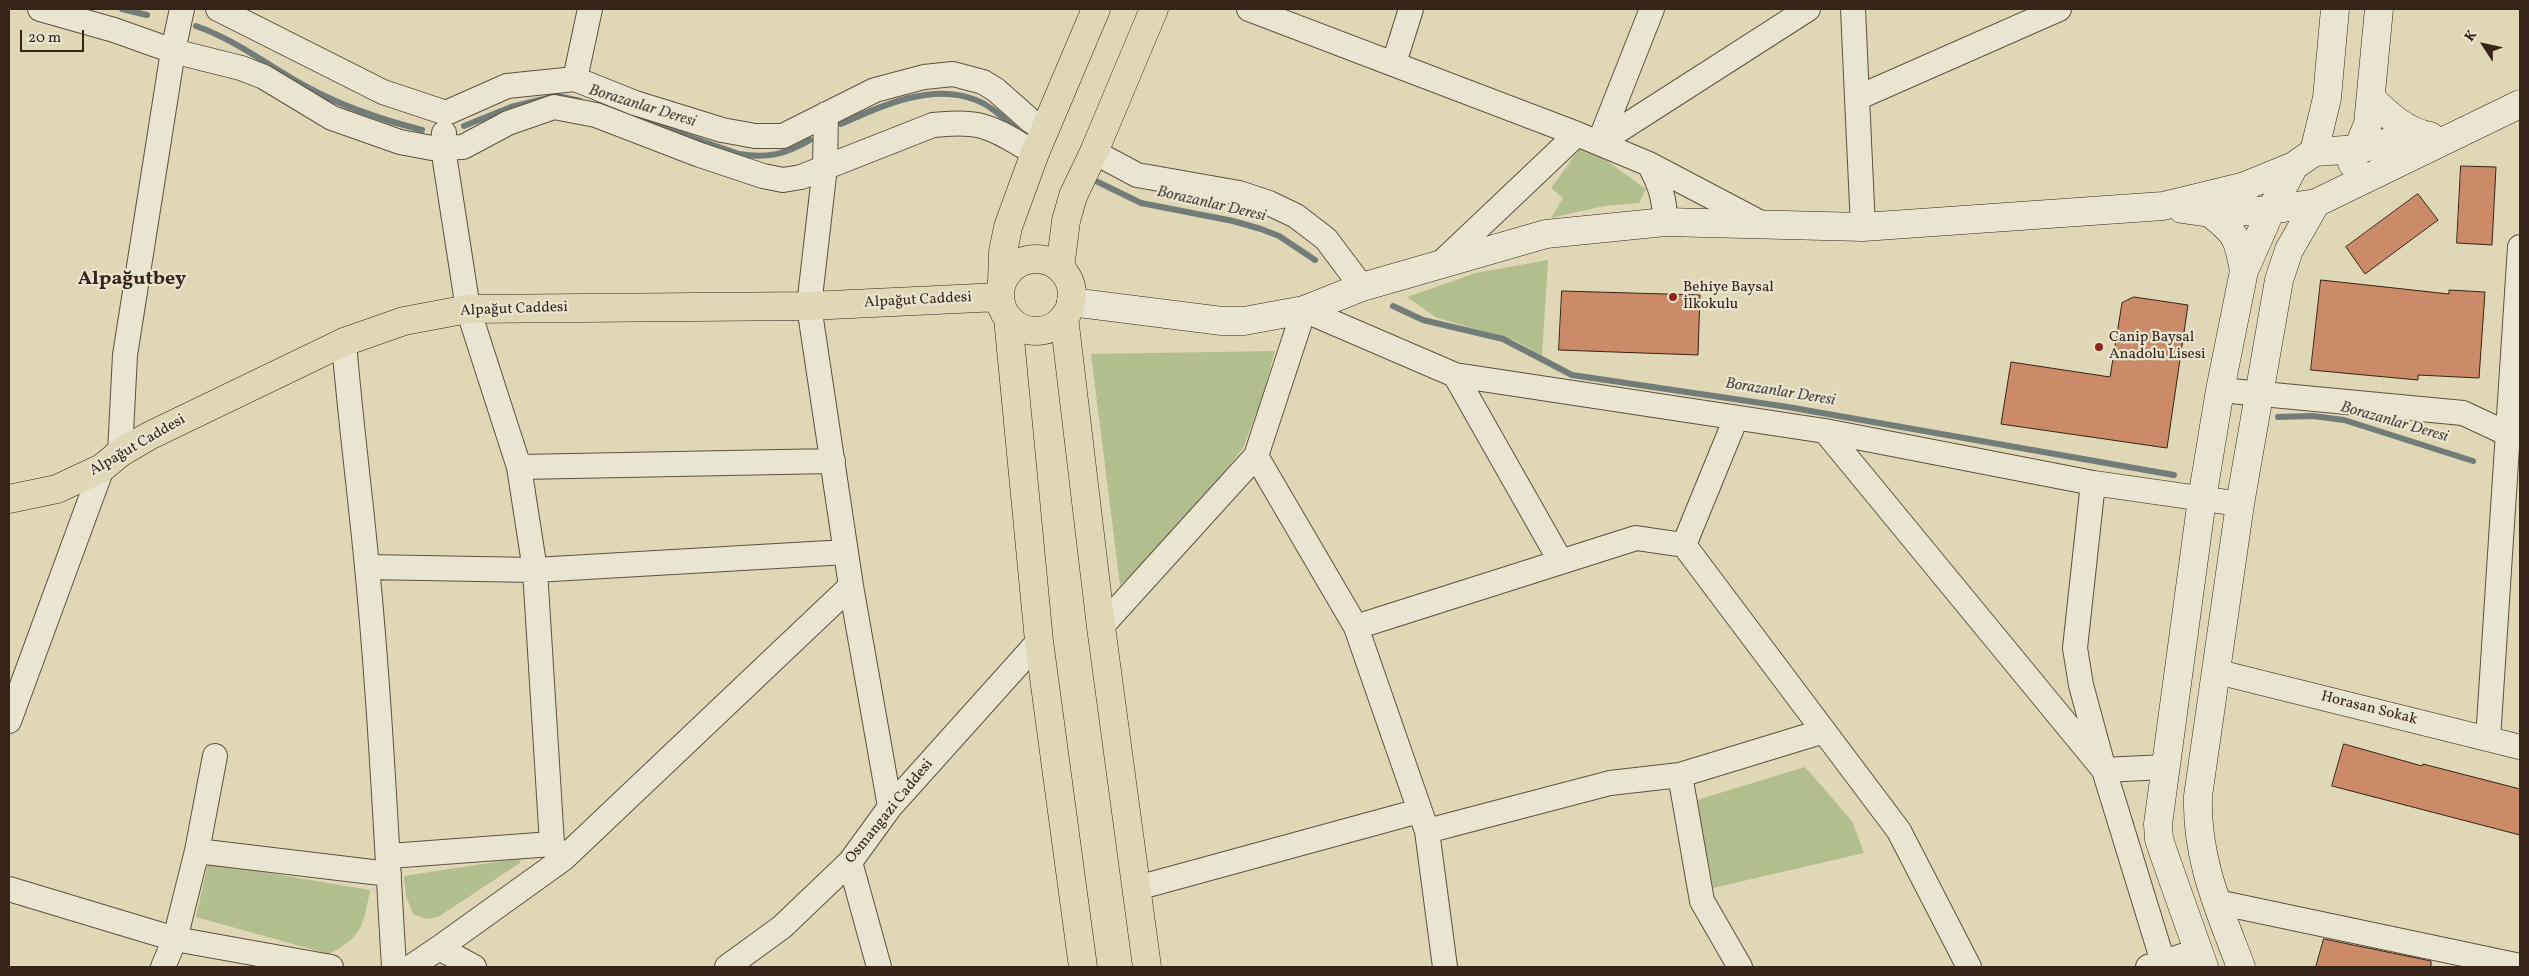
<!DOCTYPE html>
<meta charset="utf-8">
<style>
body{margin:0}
#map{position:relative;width:2529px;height:976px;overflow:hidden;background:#dfd7b6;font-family:Vollkorn,serif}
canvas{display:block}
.frame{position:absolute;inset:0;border:10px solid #352417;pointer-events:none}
.north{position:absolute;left:2459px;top:20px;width:50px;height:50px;-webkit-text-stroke:4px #eae5d0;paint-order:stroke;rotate:305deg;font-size:14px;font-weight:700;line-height:20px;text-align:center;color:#352417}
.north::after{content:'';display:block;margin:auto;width:18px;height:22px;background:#352417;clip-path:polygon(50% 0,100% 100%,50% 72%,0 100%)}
.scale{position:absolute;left:20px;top:30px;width:64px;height:22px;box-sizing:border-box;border:2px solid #352417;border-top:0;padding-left:6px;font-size:15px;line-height:18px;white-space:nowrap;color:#352417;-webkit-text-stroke:4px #eae5d0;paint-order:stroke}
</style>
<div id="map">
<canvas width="2529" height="976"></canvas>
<div class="frame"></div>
<div class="north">K</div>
<div class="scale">20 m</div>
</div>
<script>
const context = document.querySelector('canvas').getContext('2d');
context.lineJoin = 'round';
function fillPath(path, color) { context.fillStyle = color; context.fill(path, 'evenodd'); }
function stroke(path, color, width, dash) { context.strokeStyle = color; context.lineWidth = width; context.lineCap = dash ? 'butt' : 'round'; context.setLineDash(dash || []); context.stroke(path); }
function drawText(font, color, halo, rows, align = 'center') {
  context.font = font + ' Vollkorn,serif'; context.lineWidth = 4.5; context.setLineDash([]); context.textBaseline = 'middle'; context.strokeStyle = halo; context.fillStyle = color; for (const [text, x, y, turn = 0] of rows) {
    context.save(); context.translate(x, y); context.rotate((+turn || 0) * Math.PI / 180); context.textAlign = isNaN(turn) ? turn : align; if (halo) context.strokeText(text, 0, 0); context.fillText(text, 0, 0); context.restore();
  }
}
fillPath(new Path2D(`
 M 1583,144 L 1646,189 L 1639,203 L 1604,206 L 1551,218 L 1563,198 L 1551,188 Z
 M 1548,260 L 1542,356 L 1514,340 L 1437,318 L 1407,297 L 1476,273 Z
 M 1275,351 L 1261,401 L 1243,448 L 1174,537 L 1120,585 L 1091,354 Z
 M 1805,767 L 1852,821 L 1864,853 L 1713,888 L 1697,800 Z
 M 521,858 L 520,863 L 438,917 L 426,919 L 413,914 L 406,896 L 404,876 Z
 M 208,863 L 370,890 C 363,926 363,936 329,954 L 196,917 Z`), '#b2be8d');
stroke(new Path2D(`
 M 122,9 L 147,15
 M 196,26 C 236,40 270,67 307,87 C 343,107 383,120 422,130
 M 558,96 L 580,101
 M 630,116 L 739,154 C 767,159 786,154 810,140
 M 841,124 C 880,106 933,82 976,100 C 992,106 1004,119 1016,129
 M 464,126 L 511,107 L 548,98
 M 1098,182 L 1141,203 L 1233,221 L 1261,229 L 1279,236 L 1315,260
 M 1393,306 L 1423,320 L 1503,339 L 1572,375 L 1788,407 L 2174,475
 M 2278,417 L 2313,416 L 2344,420 L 2473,461`), '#727c79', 6);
const building = new Path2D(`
 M 2461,166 L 2496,167 L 2492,245 L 2457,243 Z
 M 2418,194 L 2438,220 L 2365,274 L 2346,247 Z
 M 2321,280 L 2449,294 L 2449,290 L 2485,292 L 2479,378 L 2418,375 L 2418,380 L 2311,370 Z
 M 1562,291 L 1700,295 L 1698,355 L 1559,350 Z
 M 2134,297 L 2188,305 L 2167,448 L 2001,424 L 2011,362 L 2110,377 L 2122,303 Z
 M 2344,744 L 2422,766 L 2423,764 L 2520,789 L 2520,835 L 2332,786 Z
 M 2324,939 L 2431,961 L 2431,967 L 2316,967 Z`);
fillPath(building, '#cc8b68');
stroke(building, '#352417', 1);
const minor = new Path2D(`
 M 40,9 L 114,30 L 173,51 L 241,68 L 264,77 L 332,118 L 400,142 L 432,148 L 463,147 L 508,123 L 554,107 L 596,115 L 700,155 L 763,176 L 783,180 L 801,177 L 933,125 C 984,119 993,129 1035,153
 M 218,9 L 383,92 L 446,113 L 507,86 L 575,79 L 635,103 L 722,130 L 755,136 L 783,136 L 875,90 L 924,77 L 953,74 L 983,82 L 996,90 L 1031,121 L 1045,130
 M 1249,9 L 1577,134 L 1649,164 L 1761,223
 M 1853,9 L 1857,98 L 2059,9
 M 1394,63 L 1411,9
 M 575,79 L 590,9
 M 1857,98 L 1863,227
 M 826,114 L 825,167 L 809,306 L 851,586 L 890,807
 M 444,133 L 443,148 L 468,309 L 519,467 L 535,570 L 552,844 L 563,859
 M 1599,143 L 1808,9
 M 1599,143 L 1652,9
 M 1094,152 L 1137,175 L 1239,193 L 1269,203 L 1296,216 L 1326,239 L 1362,287
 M 1649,164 C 1660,184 1665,199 1665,222
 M 1441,263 L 1577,134
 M 344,342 C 350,417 360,492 367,567 C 380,700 386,834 394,967
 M 1455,375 L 1561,562
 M 2220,390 L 2463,413 L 2508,434 L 2520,436
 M 1825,431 L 2104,770 L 2163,962
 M 120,453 L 125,355 L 173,51 L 182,9
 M 1256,456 L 1356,627 L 1427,831 L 1445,967
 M 519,467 L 833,461
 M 2093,483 L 2075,648 L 2081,685 L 2104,770 L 2165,767
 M 1684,545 L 1736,418
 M 367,567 L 535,570 L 846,552
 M 1101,627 L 1256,456 L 1304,310 L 1455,375 L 1825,431 L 2093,483 L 2240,504
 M 1356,627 L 1636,538 L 1684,545 L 1899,831 L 1969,967
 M 2218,672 L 2520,747
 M 9,721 L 102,468
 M 2488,739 L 2520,247
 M 1680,775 L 1702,901 L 1740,967
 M 1427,831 L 1610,783 L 1680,775 L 1824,731
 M 197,851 L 389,874
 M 389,856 L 552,844
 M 850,862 L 879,967
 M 1137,888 L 1419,811
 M 9,889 L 175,939 L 197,851 L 215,756
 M 2217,902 L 2520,966
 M 439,948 L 563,859 L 851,586
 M 163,967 L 175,939 L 331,967
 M 411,967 L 439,948 L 474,967
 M 727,967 L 782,927 L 850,862 L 890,807 L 1039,641
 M 2148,967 L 2198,951`);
const secondary = new Path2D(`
 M 2372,99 C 2388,115 2406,132 2430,136
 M 2314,152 L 2327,98 L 2335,9
 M 2352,163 L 2368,124 L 2379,9
 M 2182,209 L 2210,213 L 2271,210 L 2316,203 L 2520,104
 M 2210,213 C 2237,234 2238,238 2244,271
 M 1071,302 L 1222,321 L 1244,321 L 1304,310 L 1362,287 L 1546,234 L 1665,222 L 1863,227 L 2163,206 L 2245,186 L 2294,166 L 2314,152 L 2360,149 L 2422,134
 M 2204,967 L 2165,857 L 2159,839 L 2158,824 L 2202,499 L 2220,390 L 2244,271 L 2271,210 L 2294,166
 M 2241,967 C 2219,909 2196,859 2198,796 L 2240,504 L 2279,280 L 2289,250 L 2316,203`);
const primary = new Path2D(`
 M1000 295a36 36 0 1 1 72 0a36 36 0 1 1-72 0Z
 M 1060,268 L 1066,221 L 1073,196 L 1094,152 L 1154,9
 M 1002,282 L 1003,252 L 1008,227 L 1035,153 L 1096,9
 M 1064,317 L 1101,627 L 1147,967
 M 1008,318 L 1039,641 L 1083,967
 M 9,499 L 57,489 L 102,468 L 120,453 L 149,436 L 344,342 L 404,321 L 468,309 L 809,306 L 1000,297`);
stroke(minor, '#60513f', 26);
stroke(secondary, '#352417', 29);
stroke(primary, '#352417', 29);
stroke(minor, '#eae5d0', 24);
stroke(secondary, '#eae5d0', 28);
stroke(primary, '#dfd7b6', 28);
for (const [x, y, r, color] of [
 [1673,297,5,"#8f2418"],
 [2099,347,5,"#8f2418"]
]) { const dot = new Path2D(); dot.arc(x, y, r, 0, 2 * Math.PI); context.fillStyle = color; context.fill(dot); stroke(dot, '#eae5d0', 2); }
drawText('15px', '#352417', '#eae5d0', [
 ["Behiye Baysal",1683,288],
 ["İlkokulu",1683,305],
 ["Canip Baysal",2109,338],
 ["Anadolu Lisesi",2109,355]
], 'left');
drawText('15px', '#352417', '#eae5d0', [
 ["Alpağut Caddesi",918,301,-3],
 ["Alpağut Caddesi",514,310,-2],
 ["Alpağut Caddesi",138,446,-30],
 ["Horasan Sokak",2369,709,14],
 ["Osmangazi Caddesi",890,812,-51]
]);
drawText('italic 16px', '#4e4840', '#eae5d0', [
 ["Borazanlar Deresi",642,107,17],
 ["Borazanlar Deresi",1211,205,13],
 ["Borazanlar Deresi",1780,393,9],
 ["Borazanlar Deresi",2394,423,16]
]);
drawText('bold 20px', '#352417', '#eae5d0', [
 ["Alpağutbey",132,280]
]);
</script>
